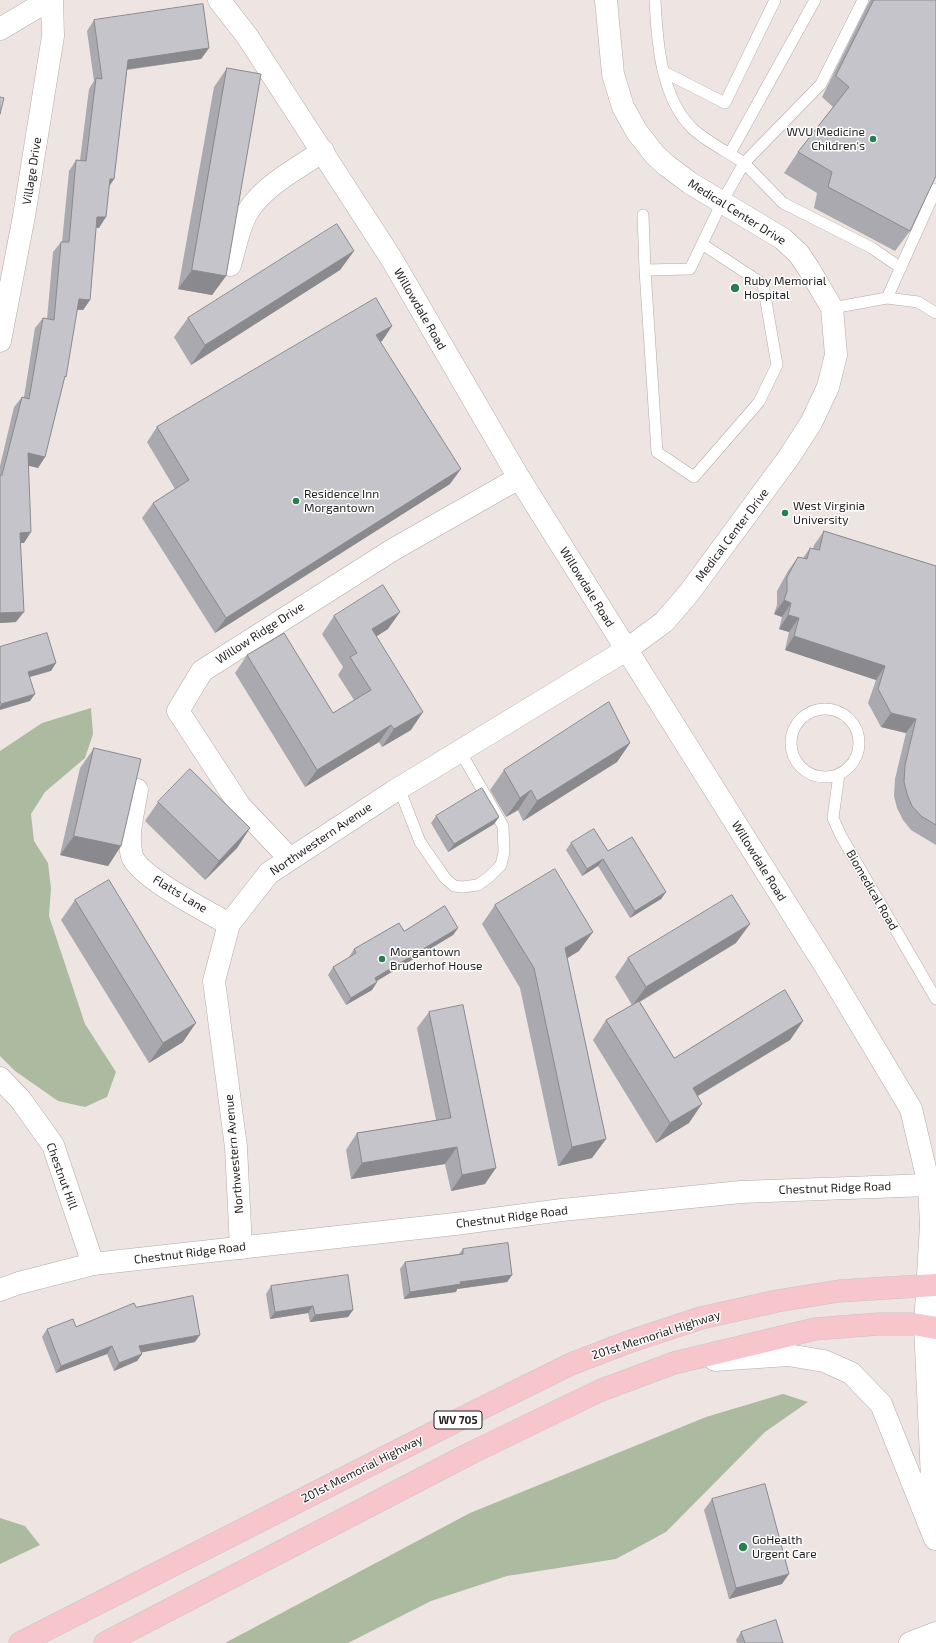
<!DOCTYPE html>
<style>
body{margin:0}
canvas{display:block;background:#eee5e2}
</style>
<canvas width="936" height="1643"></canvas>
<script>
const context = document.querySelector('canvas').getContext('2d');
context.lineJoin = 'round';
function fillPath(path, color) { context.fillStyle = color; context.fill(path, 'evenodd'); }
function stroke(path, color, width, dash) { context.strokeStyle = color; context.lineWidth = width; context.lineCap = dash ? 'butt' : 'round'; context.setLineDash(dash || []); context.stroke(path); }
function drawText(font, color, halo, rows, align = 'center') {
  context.font = font + ' "Exo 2",sans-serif'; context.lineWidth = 3; context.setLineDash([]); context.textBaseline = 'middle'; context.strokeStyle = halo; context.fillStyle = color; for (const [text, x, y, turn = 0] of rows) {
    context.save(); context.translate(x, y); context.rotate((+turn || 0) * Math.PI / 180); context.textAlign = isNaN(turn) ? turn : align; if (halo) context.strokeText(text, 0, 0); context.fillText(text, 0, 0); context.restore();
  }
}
fillPath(new Path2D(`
 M 91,708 L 93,734 L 85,758 L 45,792 L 31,814 L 34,841 L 48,863 L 51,888 L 49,916 L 85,1024 L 116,1072 L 107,1097 L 85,1107 L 58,1101 L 15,1071 L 0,1056 L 0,751 L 42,723 Z
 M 783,1394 L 808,1402 L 765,1432 L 666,1532 L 616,1559 L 507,1576 L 431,1601 L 348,1643 L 225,1643 L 470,1513 L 706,1417 Z
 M 0,1518 L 25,1526 L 40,1545 L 0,1564 Z`), '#acbb9f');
const service = new Path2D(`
 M 655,0 C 657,42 661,99 693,129 C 707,142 728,152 744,163 L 722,202 L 690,269 L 645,270 L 657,452 L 694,477 L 759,402 L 777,365 L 763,284 L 702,244
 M 863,0 L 821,84 L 744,163 L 783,203 L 872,248 L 901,268
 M 664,72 L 725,103 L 775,0
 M 730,153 L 815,0
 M 643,215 L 645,270
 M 887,298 L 936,189
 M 832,308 L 887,298 L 918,302 L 936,313
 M791 743a34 34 0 1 1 68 0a34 34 0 1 1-68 0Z
 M 839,774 L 833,818 L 841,836 L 936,999
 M 399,788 L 420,842 L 445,878 L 454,886 L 462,887 L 478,885 L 489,877 L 501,865 L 504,852 L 503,826 L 460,751`);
const minor = new Path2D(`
 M 0,29 L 49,0
 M 230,265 C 236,245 240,219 254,203 C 272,181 300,167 323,151
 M 0,341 L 24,216 L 53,36 L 52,0
 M 137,790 C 134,811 126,835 132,856 C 139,877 208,912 229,924
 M 290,859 L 240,806 L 178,711 L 202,671 L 394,549 L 519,478
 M 0,1078 L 20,1099 L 53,1145 L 93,1264
 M 241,1248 L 236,1147 L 214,981 L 229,924 L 269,873 L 393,792 L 626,650
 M 925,1326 L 934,1523
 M 715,1360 L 788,1355 L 824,1361 L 851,1373 L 881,1404 L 935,1539
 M 910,1643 L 936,1633`);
const tertiary = new Path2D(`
 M 219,0 L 247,36 L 391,258 L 519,478 L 829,972 L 911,1109 L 929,1185 L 931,1225 L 925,1326
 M 606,0 L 613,74 L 623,107 L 637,132 L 655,155 L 666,165 L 690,183 L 783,239 L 799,254 L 809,269 L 832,308 L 836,355 L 828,387 L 811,423 L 789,457 L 689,593 L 664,622 L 626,650
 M 0,1290 L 19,1283 L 93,1264 L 455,1224 L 562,1210 L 741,1192 L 929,1185`);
const primary = new Path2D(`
 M 20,1643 L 468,1415 L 571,1364 L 631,1341 L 701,1318 L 777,1301 L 839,1291 L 936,1285
 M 105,1643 L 471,1453 L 599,1391 L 674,1363 L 815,1329 L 878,1324 L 913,1324 L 936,1328`);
stroke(service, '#b3aaa7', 12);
stroke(minor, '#b3aaa7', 23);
stroke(tertiary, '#b3aaa7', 23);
stroke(primary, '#c6c5c4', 23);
stroke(service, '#fff', 11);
stroke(minor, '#fff', 22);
stroke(tertiary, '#fff', 22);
stroke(primary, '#f7c5cc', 22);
fillPath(new Path2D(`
 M 870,0 L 936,0 L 910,231 L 895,251 L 814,208 L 817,193 L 784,173 L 798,152 L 833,107 L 822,97 Z
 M 94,20 L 209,48 L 201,59 L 127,70 L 114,179 L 109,186 L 99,228 L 96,228 L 90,300 L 83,310 L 77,310 L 64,380 L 45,457 L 38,468 L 29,465 L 24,543 L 21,543 L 16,622 L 0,623 L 0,466 L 14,407 L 22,397 L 24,397 L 35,328 L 43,318 L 47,319 L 53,252 L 61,242 L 62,242 L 69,171 L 76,160 L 80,160 L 89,89 L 94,81 L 87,31 Z
 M 227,68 L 226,276 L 212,295 L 178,289 L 214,87 Z
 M 354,251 L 340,270 L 191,365 L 174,337 L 188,318 Z
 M 392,326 L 382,341 L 380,342 L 450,484 L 215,633 L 142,518 L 153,503 L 175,489 L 147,442 L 157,427 Z
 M 824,531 L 936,566 L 936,845 L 911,830 L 903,820 L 897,808 L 894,796 L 895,779 L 906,733 L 881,727 L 868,703 L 876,680 L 785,650 L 789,632 L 779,629 L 782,617 L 774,614 L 777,605 L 777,591 L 788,571 L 798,557 L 803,558 L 810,548 L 813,549 L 814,545 Z
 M 334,616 L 388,629 L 376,636 L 411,730 L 382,747 L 379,742 L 305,787 L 235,673 L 247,655 L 333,713 L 354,700 L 338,675 L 343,667 L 322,634 Z
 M 630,743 L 617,762 L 523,821 L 518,810 L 506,817 L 490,790 L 504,770 Z
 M 94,748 L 121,846 L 108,866 L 60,855 L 80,768 Z
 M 158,802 L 250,828 L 237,848 L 205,880 L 145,821 Z
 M 436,816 L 499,817 L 494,824 L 448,852 L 431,823 Z
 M 571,843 L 608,851 L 666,892 L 661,899 L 630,918 L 598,866 L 582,876 L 566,850 Z
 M 75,900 L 183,1042 L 149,1063 L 61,920 Z
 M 495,905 L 579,951 L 567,958 L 606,1139 L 592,1158 L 558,1166 L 520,988 L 482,924 Z
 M 458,928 L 453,935 L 377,981 L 377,982 L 372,990 L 346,1005 L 328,975 L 333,967 L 349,958 L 349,957 L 354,949 L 404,931 Z
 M 736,943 L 640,1002 L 674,1058 L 803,1021 L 790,1040 L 698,1096 L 689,1123 L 656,1143 L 593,1040 L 606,1020 L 632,1005 L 615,977 L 628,958 Z
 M 429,1012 L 485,1184 L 451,1191 L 445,1164 L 351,1179 L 346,1150 L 357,1133 L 436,1120 L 417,1028 Z
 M 463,1249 L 512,1275 L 507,1282 L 457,1289 L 456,1292 L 404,1299 L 400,1269 L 405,1262 L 459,1254 Z
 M 271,1286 L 353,1310 L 348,1317 L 310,1322 L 308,1313 L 270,1319 L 266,1294 Z
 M 136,1307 L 195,1342 L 142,1352 L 142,1354 L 137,1361 L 114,1371 L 107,1354 L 56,1373 L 42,1337 L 47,1329 L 76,1327 Z
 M 712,1499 L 782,1584 L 729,1599 L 704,1510 Z
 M 741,1632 L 783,1643 L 737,1643 L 736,1640 Z`), '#a9a9af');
fillPath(new Path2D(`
 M 209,48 L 201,59 L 121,70 L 128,60 Z
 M 110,179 L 114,179 L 107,190 Z
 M 97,217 L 106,217 L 99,228 L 90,227 Z
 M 354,251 L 340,270 L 191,365 L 205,345 Z
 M 192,270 L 226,276 L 212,295 L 178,289 Z
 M 79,299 L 90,300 L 83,310 L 72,309 Z
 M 392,326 L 382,341 L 366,350 L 376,335 Z
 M 28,453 L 45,457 L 38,468 L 21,464 Z
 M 461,469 L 450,484 L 215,633 L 226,618 Z
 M 31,532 L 24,543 L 13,543 L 20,533 Z
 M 784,600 L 791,603 L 782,617 L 774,614 Z
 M 24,612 L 16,622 L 0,623 L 0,613 Z
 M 400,612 L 388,629 L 360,647 L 372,629 Z
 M 788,615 L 799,618 L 789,632 L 779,629 Z
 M 794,636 L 885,666 L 876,680 L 785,650 Z
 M 56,663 L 51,671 L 23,679 L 28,672 Z
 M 35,694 L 30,701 L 0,710 L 0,705 L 1,704 Z
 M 423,712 L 411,730 L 382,747 L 394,729 Z
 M 891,713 L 916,719 L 906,733 L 881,727 Z
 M 391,725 L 379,742 L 305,787 L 317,770 Z
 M 630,743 L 617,762 L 523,821 L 537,801 Z
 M 531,790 L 518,810 L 506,817 L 520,798 Z
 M 499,817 L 494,824 L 448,852 L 454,844 Z
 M 250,828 L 237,848 L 205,880 L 219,861 Z
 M 74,836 L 121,846 L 108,866 L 60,855 Z
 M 603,859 L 598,866 L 582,876 L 587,869 Z
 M 666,892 L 661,899 L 630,918 L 635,911 Z
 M 750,924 L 736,943 L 632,1006 L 646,987 Z
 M 458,928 L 453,935 L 370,985 L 375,978 Z
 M 593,932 L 579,951 L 551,968 L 565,948 Z
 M 377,982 L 372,990 L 346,1005 L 351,998 Z
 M 803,1021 L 790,1040 L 679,1107 L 693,1088 Z
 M 196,1023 L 183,1042 L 149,1063 L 163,1043 Z
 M 702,1104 L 689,1123 L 656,1143 L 670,1123 Z
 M 606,1139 L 592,1158 L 558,1166 L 572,1147 Z
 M 457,1147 L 445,1164 L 351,1179 L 362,1163 Z
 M 496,1168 L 485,1184 L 451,1191 L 462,1175 Z
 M 512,1275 L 507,1282 L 457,1289 L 456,1292 L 404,1299 L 410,1292 L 460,1282 Z
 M 313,1306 L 308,1313 L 270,1319 L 275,1312 Z
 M 353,1310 L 348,1317 L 310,1322 L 315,1315 Z
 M 200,1335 L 195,1342 L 134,1354 L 139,1346 Z
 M 112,1346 L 107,1354 L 56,1373 L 61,1366 Z
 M 142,1354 L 137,1361 L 114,1371 L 119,1363 Z
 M 789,1574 L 782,1584 L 729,1599 L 736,1588 Z`), '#8a898e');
const building = new Path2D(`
 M 874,0 L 936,0 L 936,176 L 910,231 L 828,187 L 832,172 L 798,152 L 849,87 L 836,76 Z
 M 203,4 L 209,48 L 128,60 L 114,179 L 110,179 L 106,217 L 97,217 L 90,300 L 79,299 L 66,377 L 65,376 L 45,457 L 28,453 L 31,532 L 20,533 L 24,612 L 0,613 L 0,476 L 2,475 L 22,397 L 29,399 L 43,318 L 54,320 L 61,242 L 69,242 L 76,160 L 86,161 L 96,78 L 102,79 L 94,20 Z
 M 227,68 L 261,74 L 226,276 L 192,270 Z
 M 0,97 L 4,98 L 0,114 Z
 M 337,224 L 354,251 L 205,345 L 188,318 Z
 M 376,298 L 392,326 L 376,335 L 461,469 L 226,618 L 153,503 L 189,480 L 157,427 Z
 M 824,531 L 936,566 L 936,825 L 921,816 L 912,806 L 907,794 L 904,782 L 905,765 L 916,719 L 891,713 L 878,689 L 885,666 L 794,636 L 799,618 L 788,615 L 791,603 L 784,600 L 787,591 L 787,577 L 798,557 L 807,559 L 810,548 L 819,550 Z
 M 383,585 L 400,612 L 372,629 L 423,712 L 394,729 L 391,725 L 317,770 L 247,655 L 284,633 L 333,713 L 371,690 L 350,657 L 357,653 L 334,616 Z
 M 47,633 L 56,663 L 28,672 L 35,694 L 1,704 L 0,701 L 0,647 Z
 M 609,702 L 630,743 L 537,801 L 531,790 L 520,798 L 504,770 Z
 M 94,748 L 141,759 L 121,846 L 74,836 Z
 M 190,769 L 250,828 L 219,861 L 158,802 Z
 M 482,788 L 499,817 L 454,844 L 436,816 Z
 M 594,829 L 608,851 L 632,837 L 666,892 L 635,911 L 603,859 L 587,869 L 571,843 Z
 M 555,869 L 593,932 L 565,948 L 606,1139 L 572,1147 L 534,968 L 495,905 Z
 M 109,880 L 196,1023 L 163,1043 L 75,900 Z
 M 732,895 L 750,924 L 646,987 L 628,958 Z
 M 445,906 L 458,928 L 375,978 L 377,982 L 351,998 L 333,967 L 356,953 L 354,949 L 399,923 L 404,931 Z
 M 785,990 L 803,1021 L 693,1088 L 702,1104 L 670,1123 L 606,1020 L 639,1001 L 674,1058 Z
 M 463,1005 L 496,1168 L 462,1175 L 457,1147 L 362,1163 L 357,1133 L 451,1118 L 429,1012 Z
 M 508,1243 L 512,1275 L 460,1282 L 461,1284 L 410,1292 L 405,1262 L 463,1254 L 463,1249 Z
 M 348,1275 L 353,1310 L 315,1315 L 313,1306 L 275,1312 L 271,1286 Z
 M 193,1296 L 200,1335 L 139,1346 L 142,1354 L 119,1363 L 112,1346 L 61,1366 L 47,1329 L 73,1319 L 76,1327 L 134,1303 L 136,1307 Z
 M 765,1484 L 789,1574 L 736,1588 L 712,1499 Z
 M 776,1620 L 783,1643 L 745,1643 L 741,1632 Z`);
fillPath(building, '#c5c4cb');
stroke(building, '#8a898e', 1);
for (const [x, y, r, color] of [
 [873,139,4,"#297d4f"],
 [735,288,5,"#297d4f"],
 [296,501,4,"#297d4f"],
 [785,513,4,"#297d4f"],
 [382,959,4,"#297d4f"],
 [743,1547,5,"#297d4f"]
]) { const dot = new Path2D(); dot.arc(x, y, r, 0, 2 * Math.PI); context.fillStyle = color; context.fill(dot); stroke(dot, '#fff', 1.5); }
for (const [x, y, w] of [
 [458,1420,48]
]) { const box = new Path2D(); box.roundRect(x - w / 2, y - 9, w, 18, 3); context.fillStyle = '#fff'; context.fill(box); stroke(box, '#221f1e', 1); }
drawText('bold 11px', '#221f1e', null, [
 ["WV 705",458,1420]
]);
drawText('12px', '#221f1e', '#fff', [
 ["WVU Medicine",865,132,"right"],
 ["Children's",865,146,"right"],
 ["Ruby Memorial",744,281],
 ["Hospital",744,295],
 ["Residence Inn",304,494],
 ["Morgantown",304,508],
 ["West Virginia",793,506],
 ["University",793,520],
 ["Morgantown",390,952],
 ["Bruderhof House",390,966],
 ["GoHealth",752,1540],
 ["Urgent Care",752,1554]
], 'left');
drawText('12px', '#221f1e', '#fff', [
 ["Village Drive",32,171,-81],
 ["Medical Center Drive",737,212,32],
 ["Willowdale Road",420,309,60],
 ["Medical Center Drive",732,535,-53],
 ["Willowdale Road",587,587,58],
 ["Willow Ridge Drive",260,633,-33],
 ["Northwestern Avenue",321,839,-34],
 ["Willowdale Road",759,861,58],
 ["Biomedical Road",872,890,60],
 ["Flatts Lane",180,894,31],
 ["Northwestern Avenue",234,1154,-95],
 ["Chestnut Hill",62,1176,70],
 ["Chestnut Ridge Road",835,1188,-2],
 ["Chestnut Ridge Road",512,1217,-7],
 ["Chestnut Ridge Road",190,1253,-7],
 ["201st Memorial Highway",656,1335,-18],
 ["201st Memorial Highway",362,1469,-27]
]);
</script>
